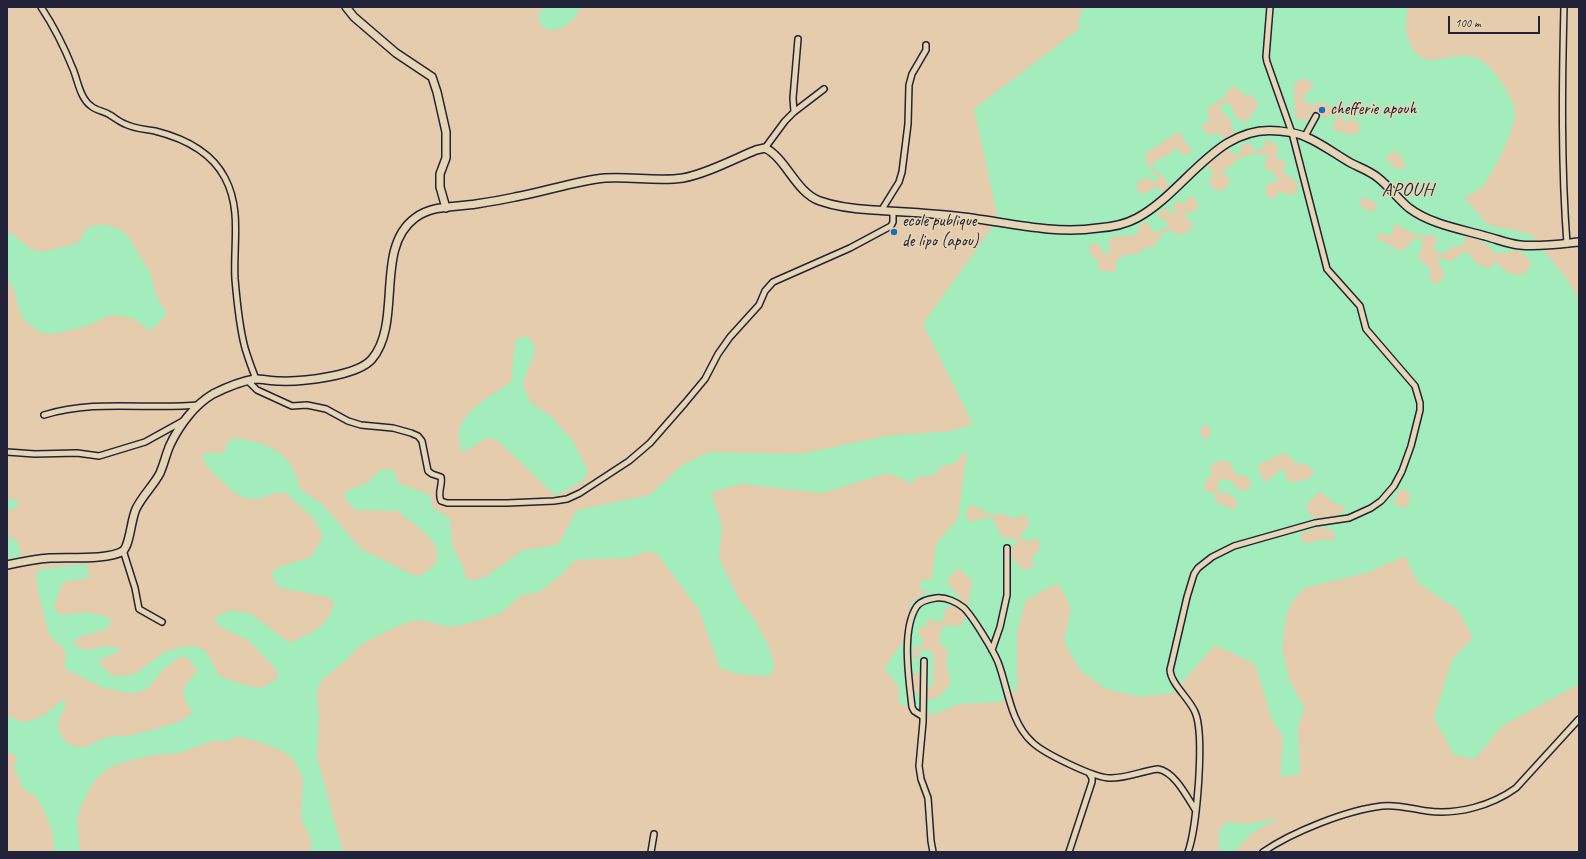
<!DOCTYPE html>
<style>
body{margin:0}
#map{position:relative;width:1586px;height:859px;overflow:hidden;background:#e4ccac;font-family:Caveat,sans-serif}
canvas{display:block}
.frame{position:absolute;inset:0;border:8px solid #22223b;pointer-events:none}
.scale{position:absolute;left:1448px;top:16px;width:92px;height:18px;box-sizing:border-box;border:2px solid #22223b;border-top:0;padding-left:5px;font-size:12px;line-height:14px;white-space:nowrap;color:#22223b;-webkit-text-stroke:3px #e7d6b3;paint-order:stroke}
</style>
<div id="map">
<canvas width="1586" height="859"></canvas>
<div class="frame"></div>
<div class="scale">100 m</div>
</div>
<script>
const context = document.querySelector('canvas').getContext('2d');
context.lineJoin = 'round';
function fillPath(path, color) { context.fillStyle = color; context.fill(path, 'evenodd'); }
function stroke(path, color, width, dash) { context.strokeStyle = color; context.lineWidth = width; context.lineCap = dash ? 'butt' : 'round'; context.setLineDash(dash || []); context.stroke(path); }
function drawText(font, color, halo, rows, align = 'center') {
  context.font = font + ' Caveat,sans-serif'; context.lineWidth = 3; context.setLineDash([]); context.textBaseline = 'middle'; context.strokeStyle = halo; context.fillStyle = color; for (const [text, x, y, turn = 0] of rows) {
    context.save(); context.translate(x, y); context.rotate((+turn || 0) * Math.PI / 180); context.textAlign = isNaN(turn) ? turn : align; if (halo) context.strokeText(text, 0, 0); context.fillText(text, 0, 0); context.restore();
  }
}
fillPath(new Path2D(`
 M 544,7 L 581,7 C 572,23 565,30 547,30 L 539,23 L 539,13 Z
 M 1083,7 L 1408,7 C 1407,14 1405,24 1406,31 C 1406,36 1410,41 1411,45 C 1412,48 1413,52 1415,53 C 1435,72 1457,45 1481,60 C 1495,70 1515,97 1515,115 C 1515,129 1493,173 1484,184 C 1479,191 1471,194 1464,197 L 1488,225 L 1531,234 L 1568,281 L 1579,300 L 1579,684 L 1502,726 L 1475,759 L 1454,755 L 1434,718 L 1452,659 L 1473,638 L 1458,610 L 1418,583 L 1405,556 L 1367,573 L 1304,588 L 1291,604 L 1287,613 L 1282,647 L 1289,679 L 1304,708 L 1298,729 L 1300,774 L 1280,777 L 1283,737 L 1272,720 L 1255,664 L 1215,645 L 1173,693 L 1141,697 L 1106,689 L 1080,670 L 1064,642 L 1071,608 L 1058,583 L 1026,600 L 1017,632 L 1017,689 L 1000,702 L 959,704 L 931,716 L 930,712 L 899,704 L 899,688 L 884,668 L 907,636 L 910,604 L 929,590 L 921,591 L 920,581 L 932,579 L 936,544 L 958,518 L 967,450 L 954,464 L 943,465 C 936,475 931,478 919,476 L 912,484 L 894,475 L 884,474 L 822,493 L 740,484 L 711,493 L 722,525 L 719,558 L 738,598 L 753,617 L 769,647 L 775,667 L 769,676 L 738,674 L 720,668 L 699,610 L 658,555 L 649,551 L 628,558 L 575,560 L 561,575 L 539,592 L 520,596 L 505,610 L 499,614 L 460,626 L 446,626 L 420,620 L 406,623 L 393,628 L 362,644 L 343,663 L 322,680 L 319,686 L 317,693 L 319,714 L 317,757 L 343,852 L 310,852 L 312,842 L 301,818 L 303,779 L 294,760 L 284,752 L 260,742 L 241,737 L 235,737 L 229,741 L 212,741 L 180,753 L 153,755 L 127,761 L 109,768 L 99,776 L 94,782 L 81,806 L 77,819 L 80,852 L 53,852 C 57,837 45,808 35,796 C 32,793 27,792 24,790 L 14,767 L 17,761 L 15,755 L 7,751 L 7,715 L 25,723 L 44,715 L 64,699 L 65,706 L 57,726 C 61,736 65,745 77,747 C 88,749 98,739 109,737 C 116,735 123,737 130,735 C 148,732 164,726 181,721 L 192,713 C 181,689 179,692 197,672 C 193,664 191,658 181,656 L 165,668 L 148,688 L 135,693 L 129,693 L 104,688 L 69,671 L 64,666 L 66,655 L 64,649 L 49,635 L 37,587 L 36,574 L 40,569 L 87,564 L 89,578 L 64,582 L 60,588 L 54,608 L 58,613 L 64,615 L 85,612 L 105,616 L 111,621 L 109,627 C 98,635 81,632 73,643 L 84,650 L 106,646 L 120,648 L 116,653 L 98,661 L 112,676 L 133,675 L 165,652 L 178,648 L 191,646 L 198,647 L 205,651 L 209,656 L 219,675 L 226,679 L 252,687 L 259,688 L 266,686 L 277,679 L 278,672 L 274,667 L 248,640 L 219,626 L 214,618 L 231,610 L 251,614 L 290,643 C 310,633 325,629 334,605 L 331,598 L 280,588 L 276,584 L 271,572 L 282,566 L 308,558 L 313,554 L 323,537 L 315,520 L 286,493 L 273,493 L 260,499 L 247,499 L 235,493 L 216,476 L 207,466 L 203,460 L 204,453 L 224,453 L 228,442 L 233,438 C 267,441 293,453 300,489 L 323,505 L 361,549 L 417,577 C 422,574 429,571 433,566 C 437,563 437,559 437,554 C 437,536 410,523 398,511 L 357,510 L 351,507 L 344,496 L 348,490 L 367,483 L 381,469 L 394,470 L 398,483 L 430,495 L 433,508 L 450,518 L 452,546 L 462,564 L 466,578 L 472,581 L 485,577 L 524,550 L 558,545 L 577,510 L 650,495 L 681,466 L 709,452 L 800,454 L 886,436 L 952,431 L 973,424 L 923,324 L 998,219 L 974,109 L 1079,29 L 1078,23 ZM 1304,78 L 1314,85 L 1303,98 C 1305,102 1310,105 1315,105 L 1319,102 L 1327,104 L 1345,120 L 1348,121 L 1352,117 L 1361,126 L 1358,133 L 1353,135 L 1334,130 L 1332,127 L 1337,117 L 1333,113 L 1325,118 L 1313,114 L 1305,122 L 1295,117 L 1294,83 ZM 1232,85 L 1246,96 L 1251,95 L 1258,103 L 1257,108 L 1247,121 L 1241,121 L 1236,117 L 1229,102 L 1224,103 L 1220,107 L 1222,112 L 1230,119 L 1234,135 L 1223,138 L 1220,134 L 1214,133 L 1209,136 L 1202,128 L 1202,124 L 1207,123 L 1209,118 L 1208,113 L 1208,107 L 1223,99 ZM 1178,132 L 1181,133 L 1185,143 L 1188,144 L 1192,151 L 1190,153 L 1183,156 L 1179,150 L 1176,149 L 1164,157 L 1159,159 L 1152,164 L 1153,169 C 1160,174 1168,178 1168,188 L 1164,191 L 1154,187 L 1150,191 L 1142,194 L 1138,192 L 1136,184 L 1147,177 L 1154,182 L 1156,181 L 1159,177 C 1151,172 1145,163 1146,153 ZM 1268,140 L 1278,146 L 1276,157 L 1286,162 L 1283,172 L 1297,182 L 1298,187 L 1296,193 L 1291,195 L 1280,192 L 1276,194 L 1276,199 L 1270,198 L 1265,193 L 1268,183 L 1279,181 L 1273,172 L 1264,167 L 1268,156 C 1259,154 1249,153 1240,158 C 1234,162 1231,167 1224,169 L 1225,175 L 1230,179 C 1228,188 1224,191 1215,191 L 1209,182 L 1214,173 L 1209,169 L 1208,164 L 1211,160 L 1217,159 L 1223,150 L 1229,149 L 1233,154 L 1238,155 L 1242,145 L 1247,143 L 1252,145 L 1252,150 L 1258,151 L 1263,149 L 1264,143 ZM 1394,151 L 1401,156 L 1406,167 L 1402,170 L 1391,165 L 1391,163 L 1387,161 L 1386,158 L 1391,152 ZM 1188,197 L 1194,198 L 1199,205 L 1194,212 L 1186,212 L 1185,215 L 1192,223 L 1193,226 L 1185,234 L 1180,235 L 1169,230 L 1164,232 L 1154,246 L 1144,249 L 1135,255 L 1124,254 L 1116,262 L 1116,271 L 1109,272 L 1099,270 L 1097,259 L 1090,254 L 1089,246 L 1094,243 L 1100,245 L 1102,253 L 1108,254 L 1110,253 L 1109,242 L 1111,237 L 1129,236 L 1137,235 C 1138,228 1140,223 1147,222 L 1154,232 L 1157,233 L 1167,227 L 1168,225 L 1165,220 L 1158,216 L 1158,213 L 1165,208 L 1175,214 L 1176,212 L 1173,205 L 1177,201 L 1185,204 ZM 1364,197 L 1377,203 L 1374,211 L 1371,212 L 1360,206 L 1359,203 ZM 1395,224 L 1405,229 L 1414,235 L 1419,234 L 1424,237 C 1429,234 1433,234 1437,238 L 1434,250 L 1439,253 L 1445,253 L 1453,246 L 1458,247 L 1463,245 L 1467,235 L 1487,244 L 1494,253 L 1506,253 L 1516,250 L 1526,255 L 1531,264 L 1525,274 C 1510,276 1506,273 1496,262 L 1488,269 L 1477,263 L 1466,251 L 1453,260 L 1447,261 L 1443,258 L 1437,258 L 1444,274 L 1443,279 L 1439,283 L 1433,283 L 1429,278 L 1431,273 L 1430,268 L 1425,265 L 1417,256 L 1421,251 L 1422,240 L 1417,237 C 1410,241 1408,248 1401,251 L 1376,238 L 1379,233 L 1390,236 ZM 1204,425 L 1209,427 L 1212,431 L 1206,440 L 1200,434 L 1200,429 ZM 1283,453 L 1288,455 L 1295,463 L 1306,464 L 1314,472 L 1312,477 L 1296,482 L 1290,482 L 1286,478 L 1286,472 L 1281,469 L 1264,483 L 1258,465 ZM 1219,461 L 1230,461 C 1234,474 1235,475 1248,477 L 1251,483 L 1249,488 L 1244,491 L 1234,486 L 1233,481 L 1222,479 L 1218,483 L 1219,494 L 1226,492 L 1237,500 L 1235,511 L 1219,503 L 1215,500 L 1216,494 L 1205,491 L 1205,481 L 1212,474 L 1210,469 L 1213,464 ZM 1404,489 L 1411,494 L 1408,505 L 1404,508 L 1394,504 L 1399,490 ZM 1319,491 L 1337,505 L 1343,505 L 1345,510 L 1337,516 L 1312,518 L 1306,506 ZM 972,505 L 992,515 L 1004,514 L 1014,519 L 1024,514 L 1030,523 L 1020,536 L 1024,540 L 1029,541 L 1035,538 L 1039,541 L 1040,551 L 1035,554 L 1032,559 L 1033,565 L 1030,569 L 1024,570 C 1016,563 1009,557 1012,546 L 1017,544 L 1016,539 C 998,538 1000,534 993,518 L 988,517 L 971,522 L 966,519 L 968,508 ZM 1318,527 L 1323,527 L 1328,530 L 1331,529 L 1336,537 L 1332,541 L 1326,539 L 1304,544 L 1301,536 L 1302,533 ZM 959,568 L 972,581 L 966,618 L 959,627 L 948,625 L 943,627 L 940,632 L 939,643 L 948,650 L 946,664 L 950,680 L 949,686 L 937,698 L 926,700 L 925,695 L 913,692 L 912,675 L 913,673 L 924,675 L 924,689 L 934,684 L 933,676 L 934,665 L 932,651 L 921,649 L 918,659 L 912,657 L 914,647 L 920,647 L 922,645 L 923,638 L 918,635 L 920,627 L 926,627 L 928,618 L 937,622 L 943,621 L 945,610 L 961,600 L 946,581 Z
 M 95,225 L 106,225 L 117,228 L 127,235 L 151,274 L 156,295 L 167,315 L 150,331 L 133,318 L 110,315 L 90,325 L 59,333 L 48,334 L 38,331 L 22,318 L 14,290 L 7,279 L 7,230 L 31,249 L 42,252 L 72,245 L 81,240 L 85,230 Z
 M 524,335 L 533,342 L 535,353 L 523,382 L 526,393 L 531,403 L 551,416 L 573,441 L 588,470 L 584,480 L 556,496 L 497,440 L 487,438 L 462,453 C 461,447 458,437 459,431 C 464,409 494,394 511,382 L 515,342 Z
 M 7,499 L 18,500 L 18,506 L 7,512 Z
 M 7,536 L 18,542 L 21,557 L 7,559 Z
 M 1278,818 L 1251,834 L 1234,852 L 1219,852 L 1219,831 L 1226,822 L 1247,824 Z`), '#a3ecbb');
const street = new Path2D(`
 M 41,7 C 53,25 65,49 73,69 C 78,81 80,98 91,106 C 97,111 104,111 110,115 C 115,118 120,122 125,124 C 135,129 145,129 155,131 C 183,138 211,151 225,178 C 242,210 233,245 235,279 C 237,302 239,326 245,348 C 248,358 252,369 256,379
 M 1564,7 C 1562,86 1561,165 1567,244
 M 794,112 L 793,98 L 798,39
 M 1305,136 L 1316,116
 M 765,148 L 785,121 L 794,112 L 824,89
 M 881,211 L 899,182 L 902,172 L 908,124 L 909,85 L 912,74 L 926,50 L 926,45
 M 248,381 L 257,390 L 292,406 L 307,405 L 326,409 L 348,421 L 361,425 L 393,428 L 411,433 L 418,436 L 422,441 L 428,471 L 432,474 L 441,477 C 443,485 437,492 441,501 L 447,503 L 507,503 L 554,501 L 567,499 L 580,493 L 629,461 L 650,443 L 685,403 L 705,379 L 718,354 L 730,337 L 759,305 L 765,291 L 773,282 L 850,248 L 891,226 L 893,222 L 893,211
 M 44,415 C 97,399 145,410 199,405
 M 7,452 L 35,454 L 77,453 L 99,456 L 145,442 L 183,421
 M 123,550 L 135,588 L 139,609 L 162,622
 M 992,650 L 1000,627 L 1007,595 L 1007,548
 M 924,661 L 923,722 L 919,766 L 921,779 L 928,798 L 931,841 L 933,852
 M 922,716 L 914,711 L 912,707 C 909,679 901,629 917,606 C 922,600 930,599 936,598 C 946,597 957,602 964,608 C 973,617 993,650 998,662 C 1008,688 1010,722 1032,742 C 1043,753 1096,779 1111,778 C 1127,778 1142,771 1158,769 C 1175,772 1187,797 1196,811
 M 651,852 L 654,834
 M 1069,852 L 1092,782 L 1092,778 L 1089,773
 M 1188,852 C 1197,828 1205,734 1195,712 C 1189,698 1171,684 1170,670 L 1187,597 L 1194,574 L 1198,568 L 1212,557 L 1234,546 L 1315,523 L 1349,518 L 1371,508 L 1381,501 L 1394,486 L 1402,471 L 1411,446 L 1420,410 L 1420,403 L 1415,386 L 1366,329 L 1360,306 L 1327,269 L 1292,133 L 1267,62 L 1266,57 L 1270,7
 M 1263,852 C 1292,832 1347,810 1382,806 C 1397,804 1412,809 1427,811 C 1457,815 1491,806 1516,788 L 1579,719`);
const secondary = new Path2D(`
 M 346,7 L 354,17 L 396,53 L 432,77 L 437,92 L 446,132 L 446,158 L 440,174 L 440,187 L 446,208
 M 7,565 C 21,562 36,559 50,558 C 68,557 109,560 123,551 C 130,545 131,519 136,509 C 142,496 154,485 160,473 C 164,464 166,454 170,445 C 179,426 194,405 213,394 C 225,388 242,381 255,379 C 263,379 271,381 279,381 C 301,382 358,376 372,359 C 403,322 374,248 415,218 C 432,205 456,207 476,204 C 489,202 502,200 515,197 C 544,192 575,181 605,178 C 631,176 657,182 683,178 C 706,174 734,159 756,150 L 765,148 C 786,158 796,193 820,201 C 837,207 855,209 873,210 C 900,212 928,213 955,216 C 1003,221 1050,235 1098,228 C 1112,227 1126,224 1137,218 C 1186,192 1217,123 1279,131 C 1288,132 1298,133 1306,137 C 1321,143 1335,154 1349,162 C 1358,167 1368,170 1377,177 C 1389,186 1398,199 1409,208 C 1430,224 1460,229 1485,236 C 1497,239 1508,244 1520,245 C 1539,247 1560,244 1579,242`);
stroke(street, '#22223b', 8);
stroke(secondary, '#22223b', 10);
stroke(street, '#e7d6b3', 5);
stroke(secondary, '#e7d6b3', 7);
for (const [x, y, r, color] of [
 [1322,110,4,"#1f6fb2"],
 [894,232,4,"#1f6fb2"]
]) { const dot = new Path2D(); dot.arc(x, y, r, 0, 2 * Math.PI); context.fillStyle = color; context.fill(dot); stroke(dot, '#e7d6b3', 1.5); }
drawText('17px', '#22223b', '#e7d6b3', [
 ["chefferie apouh",1330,110],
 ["ecole publique",902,222],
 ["de lipo (apou)",902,242]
], 'left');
context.letterSpacing = '1px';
drawText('19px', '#22223b', '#e7d6b3', [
 ["APOUH",1408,190]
]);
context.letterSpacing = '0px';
</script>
